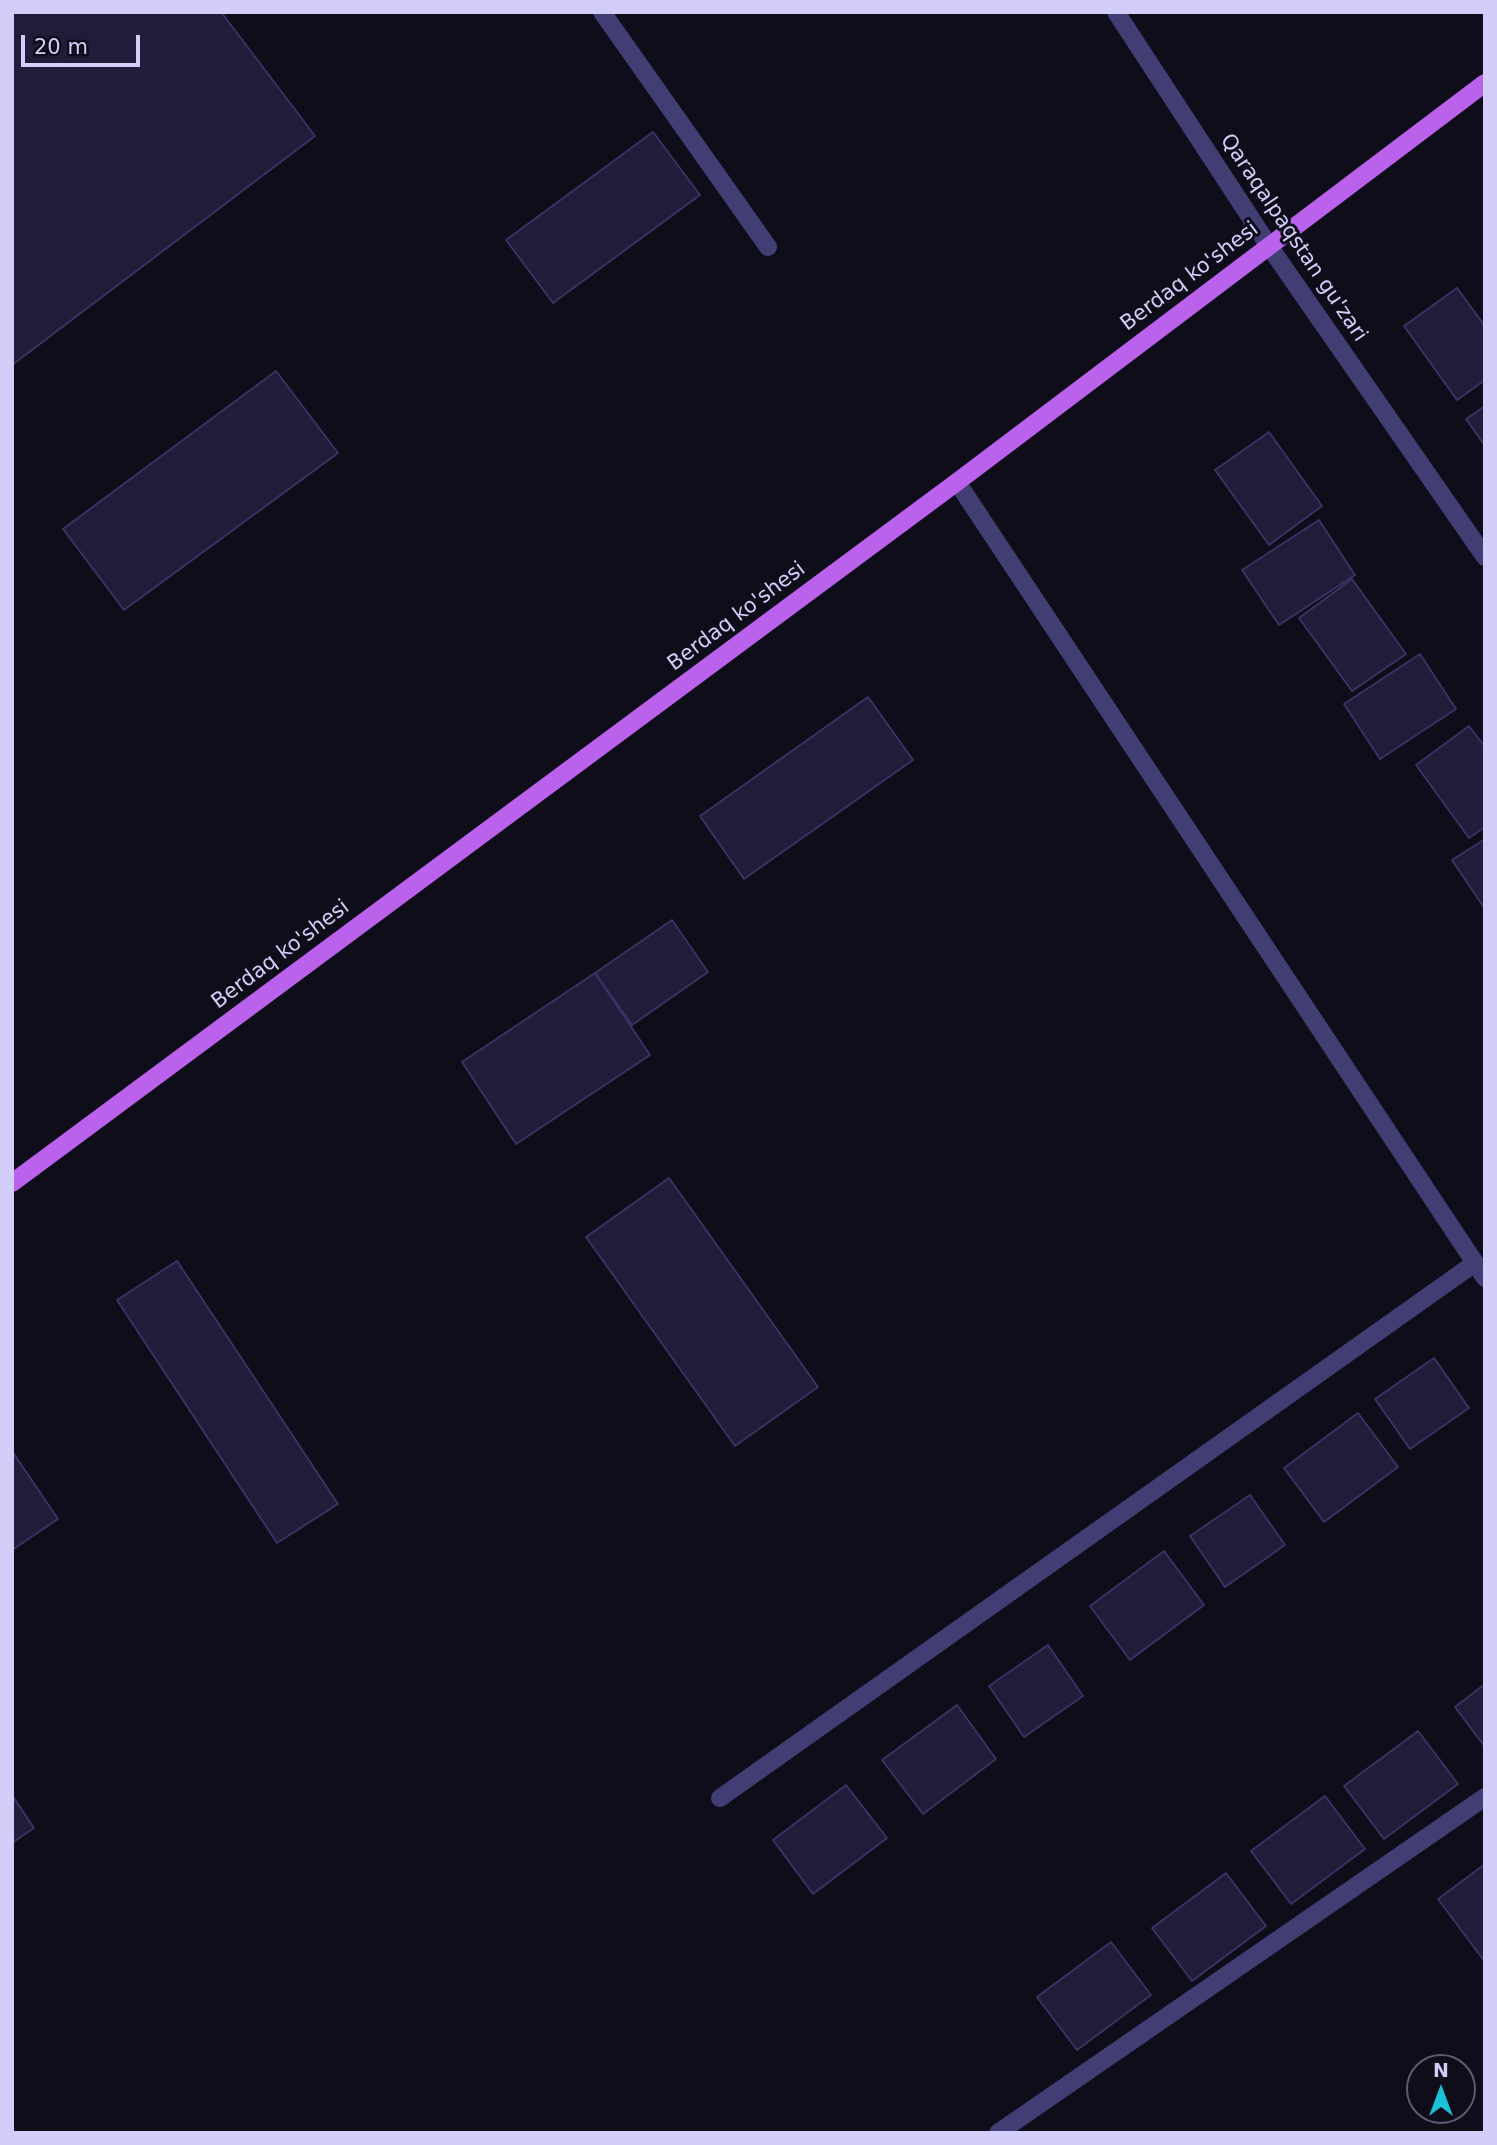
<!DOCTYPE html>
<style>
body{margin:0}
#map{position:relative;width:1497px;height:2145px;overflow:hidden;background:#100d1b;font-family:"DejaVu Sans",sans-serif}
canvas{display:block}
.frame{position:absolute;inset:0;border:14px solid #d3cef9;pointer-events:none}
.north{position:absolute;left:1406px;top:2054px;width:70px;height:70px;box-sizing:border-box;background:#100d1b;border:2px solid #5e5a74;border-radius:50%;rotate:0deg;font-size:19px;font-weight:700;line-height:28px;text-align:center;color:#d3cef9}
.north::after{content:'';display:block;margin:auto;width:24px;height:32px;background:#1bc2d7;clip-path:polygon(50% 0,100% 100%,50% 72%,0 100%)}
.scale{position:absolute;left:21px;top:35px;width:119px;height:32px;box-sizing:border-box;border:4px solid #d3cef9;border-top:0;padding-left:9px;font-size:21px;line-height:24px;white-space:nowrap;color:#d3cef9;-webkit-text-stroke:5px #100d1b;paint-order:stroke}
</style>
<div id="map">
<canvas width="1497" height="2145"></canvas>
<div class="frame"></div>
<div class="north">N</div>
<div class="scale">20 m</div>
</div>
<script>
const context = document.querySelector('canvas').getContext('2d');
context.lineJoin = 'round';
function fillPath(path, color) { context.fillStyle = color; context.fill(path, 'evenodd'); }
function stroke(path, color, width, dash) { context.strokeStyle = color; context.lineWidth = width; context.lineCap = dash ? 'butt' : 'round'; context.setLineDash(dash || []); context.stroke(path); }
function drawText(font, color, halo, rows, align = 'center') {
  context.font = font + ' "DejaVu Sans",sans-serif'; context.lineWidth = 6; context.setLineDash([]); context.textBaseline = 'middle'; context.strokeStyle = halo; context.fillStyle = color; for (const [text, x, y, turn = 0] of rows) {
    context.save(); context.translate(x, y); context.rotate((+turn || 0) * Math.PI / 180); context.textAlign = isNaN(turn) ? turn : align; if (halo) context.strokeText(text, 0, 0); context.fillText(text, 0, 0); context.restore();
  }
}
const building = new Path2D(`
 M 12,12 L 221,12 L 315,136 L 12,365 Z
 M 653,132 L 700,195 L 553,303 L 506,240 Z
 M 1457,288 L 1485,326 L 1485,380 L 1457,400 L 1404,326 Z
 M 276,371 L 338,453 L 124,610 L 63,529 Z
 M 1485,406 L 1485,446 L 1466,419 Z
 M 1269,432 L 1322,506 L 1269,545 L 1215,470 Z
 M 1319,520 L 1355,575 L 1279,625 L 1242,570 Z
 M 1352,579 L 1406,654 L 1352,691 L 1299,618 Z
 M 1420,654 L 1456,709 L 1380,759 L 1344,704 Z
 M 868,697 L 913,760 L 744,879 L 700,816 Z
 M 1469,726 L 1485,747 L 1485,827 L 1469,838 L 1416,765 Z
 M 1485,839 L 1485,909 L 1452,860 Z
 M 672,920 L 708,972 L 632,1025 L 595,973 Z
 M 595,973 L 650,1055 L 516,1144 L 462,1062 Z
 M 669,1178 L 818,1387 L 735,1446 L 586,1237 Z
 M 177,1261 L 338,1504 L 277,1543 L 117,1300 Z
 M 1434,1358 L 1469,1408 L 1410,1449 L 1375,1399 Z
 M 1358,1413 L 1398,1467 L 1324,1522 L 1284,1468 Z
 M 12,1451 L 58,1519 L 12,1550 Z
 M 1250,1495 L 1285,1545 L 1225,1587 L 1190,1536 Z
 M 1164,1551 L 1204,1605 L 1130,1660 L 1090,1606 Z
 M 1048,1645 L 1083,1696 L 1024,1737 L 989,1686 Z
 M 1485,1684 L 1485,1747 L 1455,1707 Z
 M 957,1705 L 996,1759 L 923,1814 L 882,1760 Z
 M 1418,1731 L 1458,1784 L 1384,1839 L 1344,1786 Z
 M 846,1785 L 887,1838 L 813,1894 L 773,1840 Z
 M 12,1795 L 34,1828 L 12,1843 Z
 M 1325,1796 L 1365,1849 L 1291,1904 L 1251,1851 Z
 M 1485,1864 L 1485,1962 L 1438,1899 Z
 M 1226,1873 L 1266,1926 L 1192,1981 L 1152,1928 Z
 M 1111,1942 L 1151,1995 L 1077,2050 L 1037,1997 Z`);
fillPath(building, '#221c3a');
stroke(building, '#3b3163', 2);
stroke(new Path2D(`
 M 602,12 L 768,247
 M 1116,12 L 1269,246 L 1485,557
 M 957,482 L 1485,1278
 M 720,1798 L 1475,1263
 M 998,2133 L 1485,1797`), '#413e74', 18);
stroke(new Path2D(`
 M 12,1183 L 957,482 L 1485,83`), '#ba62eb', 18);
drawText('21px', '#d3cef9', '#100d1b', [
 ["Qaraqalpaqstan gu'zari",1293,238,56],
 ["Berdaq ko'shesi",1190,277,-37],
 ["Berdaq ko'shesi",737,617,-37],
 ["Berdaq ko'shesi",281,955,-37]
]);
</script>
